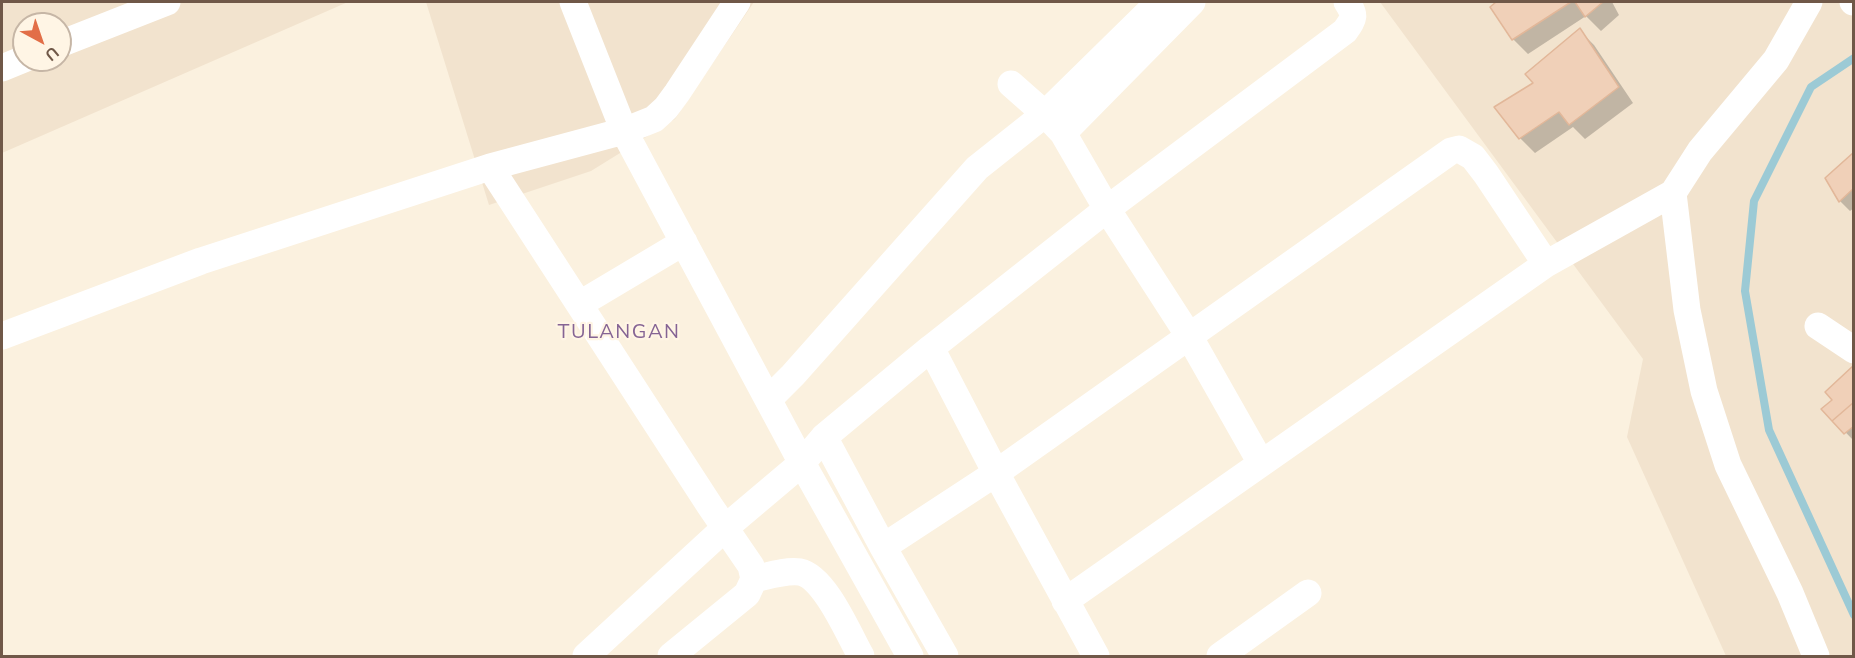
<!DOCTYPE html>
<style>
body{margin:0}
#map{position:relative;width:1855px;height:658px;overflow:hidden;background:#fbf1df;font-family:Mulish,sans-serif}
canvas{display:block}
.frame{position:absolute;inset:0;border:3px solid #705848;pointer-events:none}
.north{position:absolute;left:12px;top:12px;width:60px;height:60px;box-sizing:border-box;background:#fff5e5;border:2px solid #c6b6a6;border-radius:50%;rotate:140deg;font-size:16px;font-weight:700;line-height:24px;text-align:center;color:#705848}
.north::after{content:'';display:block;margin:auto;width:21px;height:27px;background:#e26e47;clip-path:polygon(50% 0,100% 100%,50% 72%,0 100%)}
</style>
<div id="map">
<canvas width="1855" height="658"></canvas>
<div class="frame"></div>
<div class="north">U</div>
</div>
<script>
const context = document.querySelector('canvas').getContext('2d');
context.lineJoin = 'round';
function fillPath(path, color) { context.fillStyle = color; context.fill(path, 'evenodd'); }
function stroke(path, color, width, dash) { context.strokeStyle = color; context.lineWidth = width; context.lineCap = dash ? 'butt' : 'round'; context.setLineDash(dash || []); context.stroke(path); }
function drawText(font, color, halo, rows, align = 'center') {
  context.font = font + ' Mulish,sans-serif'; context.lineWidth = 4.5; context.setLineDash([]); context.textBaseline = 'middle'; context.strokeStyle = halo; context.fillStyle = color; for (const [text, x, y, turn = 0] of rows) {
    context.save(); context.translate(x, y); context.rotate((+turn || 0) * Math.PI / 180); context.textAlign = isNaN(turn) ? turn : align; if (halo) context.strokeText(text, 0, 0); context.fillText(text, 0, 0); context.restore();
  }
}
fillPath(new Path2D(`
 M 2,2 L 348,2 L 2,153 ZM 24,24 L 60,24 L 60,60 L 24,60 Z
 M 426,2 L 754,2 L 675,119 L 591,171 L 489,205 Z
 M 1380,2 L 1853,2 L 1853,656 L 1726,656 L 1627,437 L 1643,359 Z`), '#f2e3ce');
fillPath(new Path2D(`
 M 1498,2 L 1612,2 L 1619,15 L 1601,31 L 1586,16 L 1528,54 L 1513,39 L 1492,7 Z
 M 1579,30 L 1594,45 L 1633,103 L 1585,139 L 1573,127 L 1535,153 L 1520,138 L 1497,107 L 1536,84 Z
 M 1854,154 L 1854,208 L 1850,211 L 1840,201 L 1826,178 Z
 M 1854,367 L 1854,441 L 1823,409 L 1834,400 Z`), '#0003');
stroke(new Path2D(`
 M 1854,58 L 1811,87 L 1754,201 L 1745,291 L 1769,430 L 1854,615`), '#9ccad5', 8);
const building = new Path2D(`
 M 1496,2 L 1571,2 L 1512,40 L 1490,7 Z
 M 1575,2 L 1603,2 L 1585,17 Z
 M 1580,28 L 1619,87 L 1569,125 L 1559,112 L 1519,139 L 1494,107 L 1533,83 L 1525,74 Z
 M 1854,152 L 1854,188 L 1839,202 L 1825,178 Z
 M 1854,365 L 1854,402 L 1832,421 L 1821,409 L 1832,400 L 1825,392 Z
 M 1854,402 L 1854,426 L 1844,434 L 1832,421 Z`);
fillPath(building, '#f0d0b8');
stroke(building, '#e2b799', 1.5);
stroke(new Path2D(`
 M 573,2 L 624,131 L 802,463 L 910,656
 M 1192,2 L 1063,133 L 1107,209 L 1189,336 L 1261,463
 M 1809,2 L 1776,60 L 1700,151 L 1673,193 L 1687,310 L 1704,391 L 1728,465 L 1790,593 L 1816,656
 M 1853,2 L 1854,2
 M 60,44 L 167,2
 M 2,68 L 24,59
 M 1011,84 L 1045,114 L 1159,2
 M 490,167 L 710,506 L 751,566 L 754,579 L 747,594 L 671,656
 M 580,304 L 684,242
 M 1818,326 L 1854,350
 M 2,336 L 201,261 L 490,167 L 624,131 L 654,119 L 666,108 L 677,93 L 737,2
 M 931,348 L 996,473 L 1096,656
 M 769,399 L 793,375 L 977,168 L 1045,114 L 1063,133
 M 824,437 L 883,547 L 945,656
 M 883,547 L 996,473 L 1451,151 L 1459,149 L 1473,157 L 1486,174 L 1546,264
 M 754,579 C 768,576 785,570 800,572 C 825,577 849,635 861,656
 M 1065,601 L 1546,264 L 1673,193
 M 586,656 L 725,528 L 802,463 L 824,437 L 931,348 L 1107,209 L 1345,31 C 1354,18 1356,16 1347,2
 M 1220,656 L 1308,593`), '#fff', 27);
context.letterSpacing = '1.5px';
drawText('20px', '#856494', '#fff5e5', [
 ["TULANGAN",619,332]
]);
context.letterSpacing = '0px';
</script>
